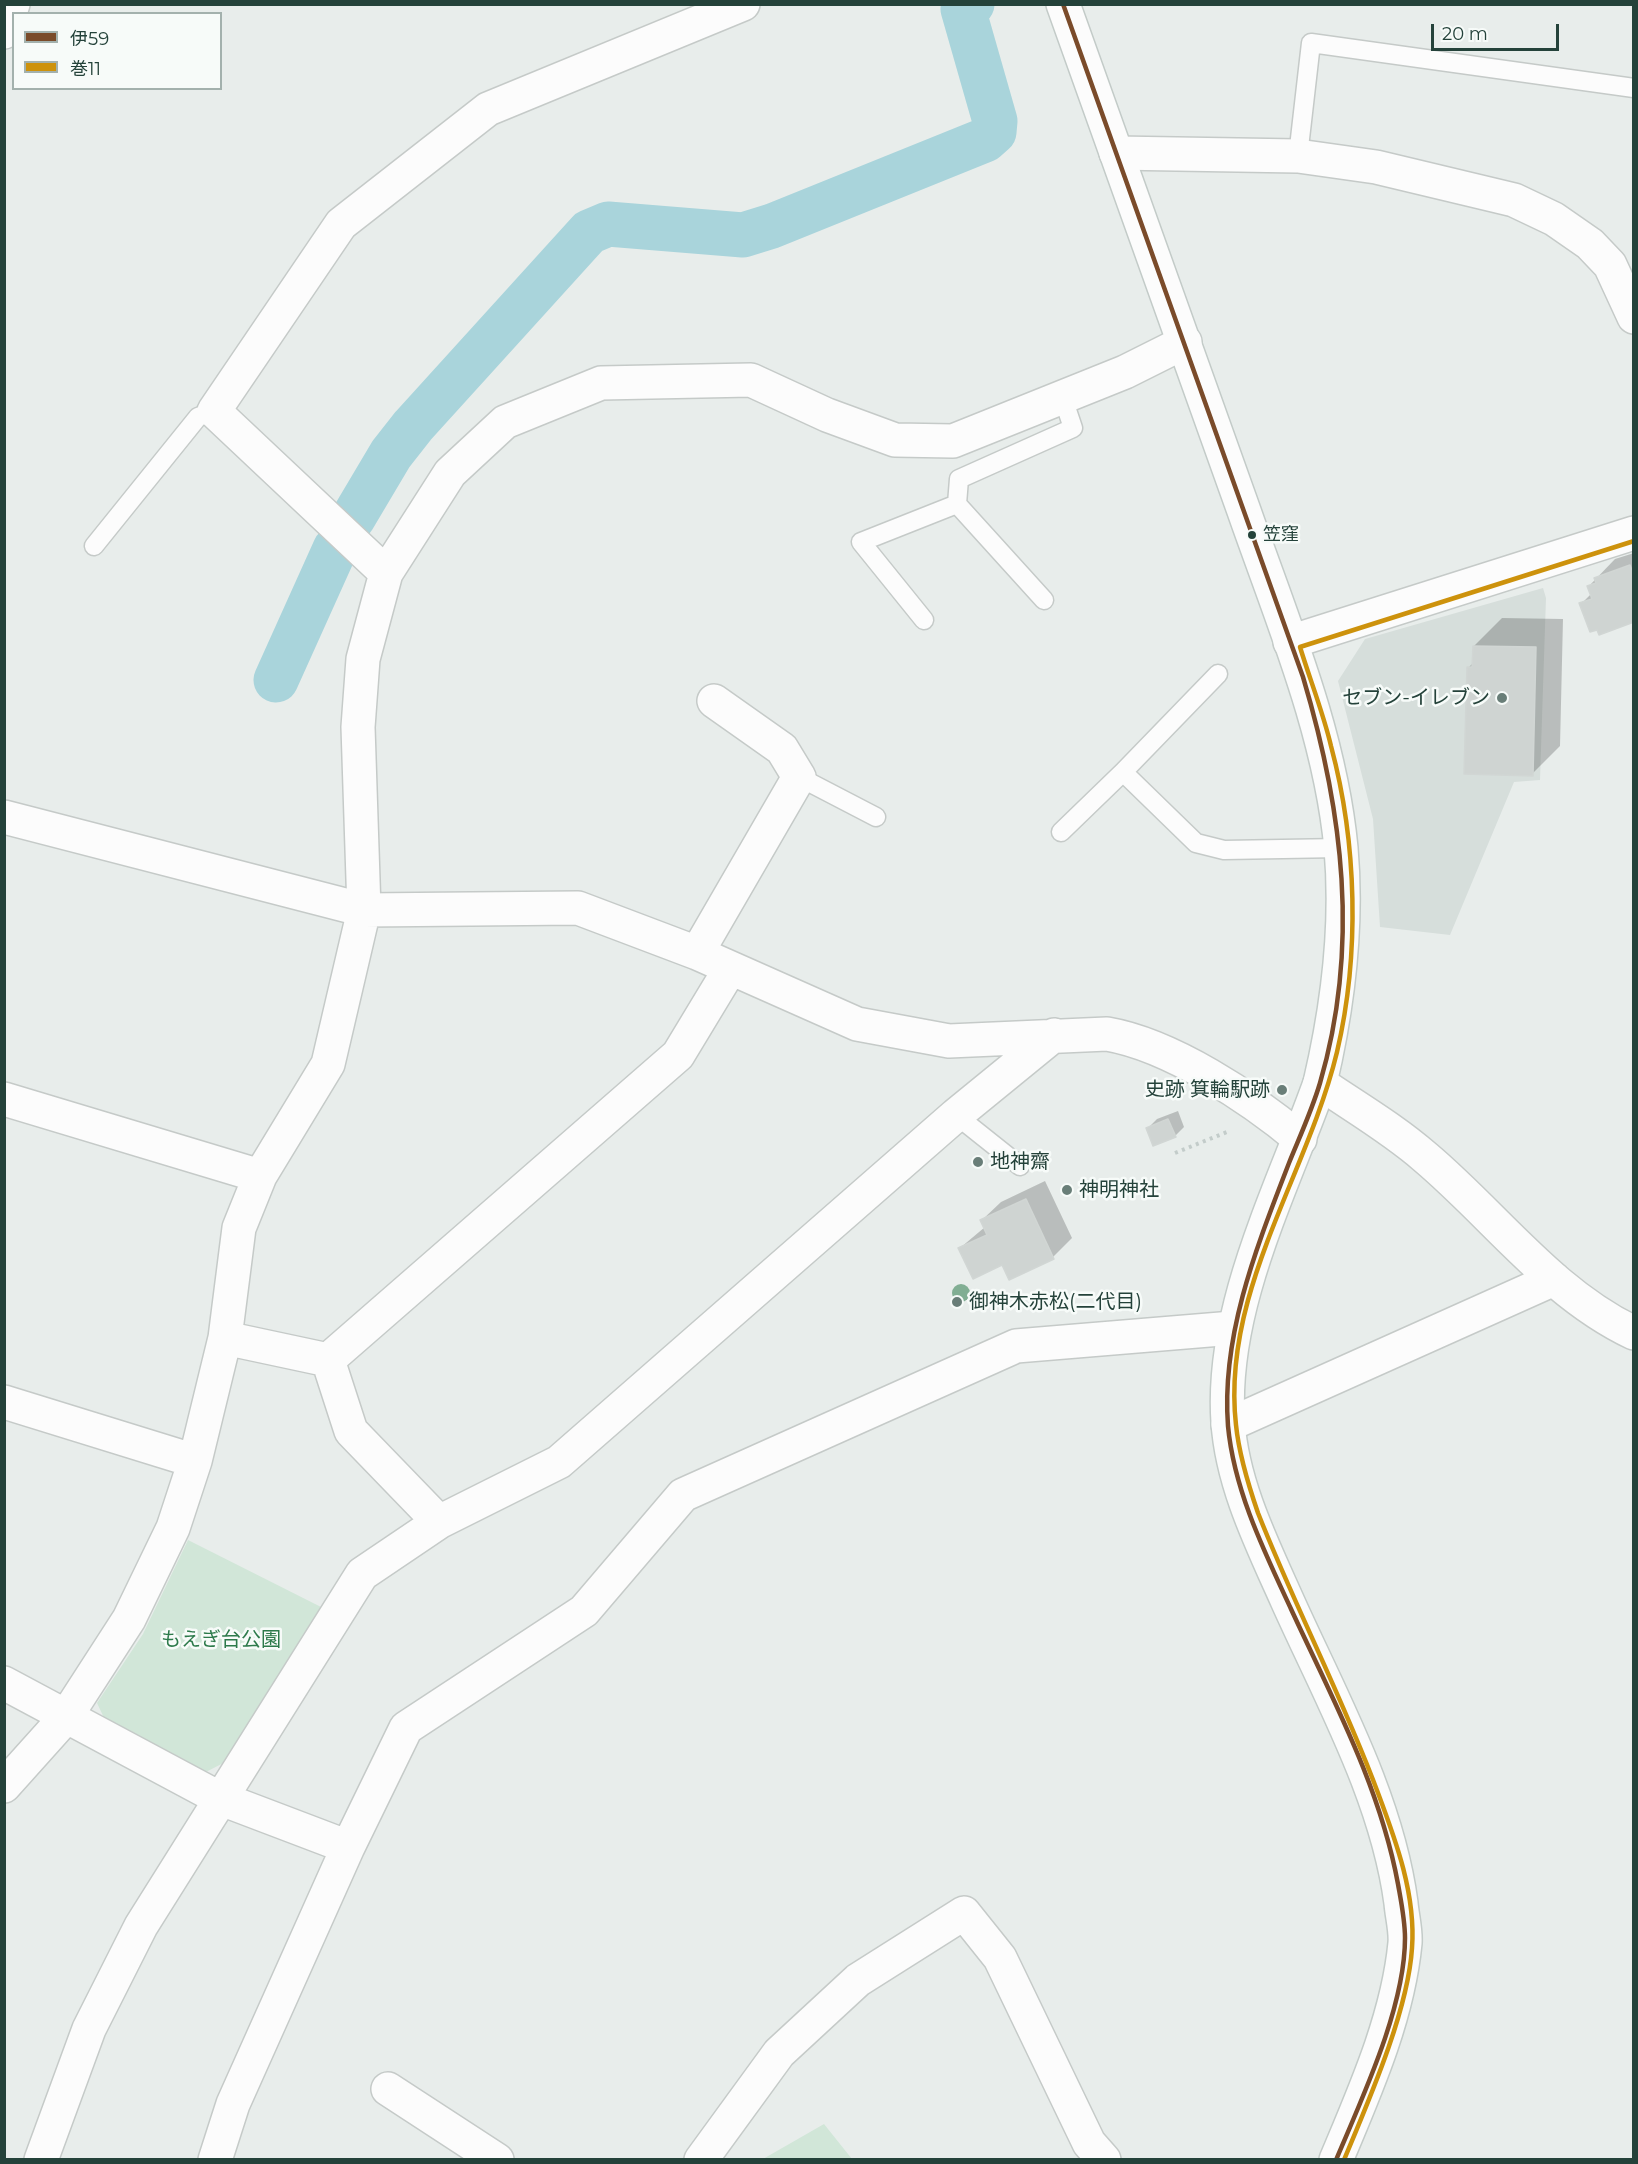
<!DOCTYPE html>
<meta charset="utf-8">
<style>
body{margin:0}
#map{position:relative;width:1638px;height:2164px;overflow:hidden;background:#e8edeb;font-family:Montserrat,"Noto Sans JP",sans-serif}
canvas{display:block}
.frame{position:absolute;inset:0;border:6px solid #24423a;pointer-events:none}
.legend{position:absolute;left:12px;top:12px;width:210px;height:78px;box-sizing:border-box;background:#f7fbf9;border:2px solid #a3b1ad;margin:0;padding:8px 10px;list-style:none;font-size:18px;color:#24423a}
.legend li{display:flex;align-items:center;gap:12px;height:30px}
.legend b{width:30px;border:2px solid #a3b1ad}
.scale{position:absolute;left:1431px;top:24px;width:128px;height:27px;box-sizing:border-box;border:3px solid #24423a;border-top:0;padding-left:8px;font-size:18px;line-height:21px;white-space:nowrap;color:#24423a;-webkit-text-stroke:4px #f7fbf9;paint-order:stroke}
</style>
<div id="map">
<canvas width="1638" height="2164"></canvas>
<div class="frame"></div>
<ul class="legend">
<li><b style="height:8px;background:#7a4b2a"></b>伊59</li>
<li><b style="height:8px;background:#cd920c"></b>巻11</li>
</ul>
<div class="scale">20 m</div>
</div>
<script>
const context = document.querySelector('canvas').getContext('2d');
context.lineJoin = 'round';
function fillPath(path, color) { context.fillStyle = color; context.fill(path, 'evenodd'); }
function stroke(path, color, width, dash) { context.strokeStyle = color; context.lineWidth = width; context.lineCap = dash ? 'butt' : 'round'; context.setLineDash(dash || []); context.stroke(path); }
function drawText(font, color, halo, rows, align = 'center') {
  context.font = font + ' Montserrat,"Noto Sans JP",sans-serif'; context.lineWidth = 5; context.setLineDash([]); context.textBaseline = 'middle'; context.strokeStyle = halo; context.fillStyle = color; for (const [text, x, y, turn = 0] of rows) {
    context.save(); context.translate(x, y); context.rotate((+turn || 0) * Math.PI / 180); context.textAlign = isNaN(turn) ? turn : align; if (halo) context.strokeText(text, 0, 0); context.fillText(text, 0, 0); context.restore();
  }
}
fillPath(new Path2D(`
 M 1543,588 L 1546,598 L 1540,780 L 1514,782 L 1450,935 L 1380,927 L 1373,819 L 1338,681 L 1365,639 Z`), '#d6dedb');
fillPath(new Path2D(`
 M 188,1540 L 327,1610 L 235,1757 L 204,1773 L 106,1722 L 97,1703 L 143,1634 Z
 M 824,2124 L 852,2159 L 763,2159 Z`), '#d1e6d8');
fillPath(new Path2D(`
 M 1634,553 L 1634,621 L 1581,604 L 1592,593 L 1589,586 L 1615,559 Z
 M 1502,618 L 1563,619 L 1560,746 L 1532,774 L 1468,668 L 1474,662 L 1474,646 Z
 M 1178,1111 L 1184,1127 L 1175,1136 L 1148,1128 L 1157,1119 Z
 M 1045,1181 L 1072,1238 L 1053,1257 L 1009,1278 L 1002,1263 L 960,1248 L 985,1227 L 982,1220 L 1001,1202 Z`), '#0003');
stroke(new Path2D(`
 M 353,518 L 391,454 L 413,426 L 589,232 L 608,224 L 743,235 L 772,226 L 985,140 L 994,132 L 995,121 L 963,9 L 972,4
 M 276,680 L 335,549`), '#a9d4db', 45);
const building = new Path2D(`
 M 1630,565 L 1634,575 L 1634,622 L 1599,635 L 1597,630 L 1590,632 L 1579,603 L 1592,599 L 1587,586 L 1596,583 L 1594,578 Z
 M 1473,646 L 1536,647 L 1533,776 L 1464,774 L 1467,667 L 1472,667 Z
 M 1168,1119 L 1176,1137 L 1153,1146 L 1146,1128 Z
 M 1026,1199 L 1054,1259 L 1009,1280 L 1002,1265 L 973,1279 L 958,1248 L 987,1235 L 980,1220 Z`);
fillPath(building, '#cfd4d2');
stroke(building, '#d1d6d4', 1.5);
const service = new Path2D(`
 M 1298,156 L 1311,43 L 1634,88
 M 94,546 L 198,417 L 214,411
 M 1044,600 L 957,504 L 959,479 L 1073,428 L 1063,398
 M 924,620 L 861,542 L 957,504
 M 1218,674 L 1123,772 L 1196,843 L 1224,850 L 1341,848
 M 799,777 L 876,817
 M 1061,832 L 1123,772
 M 956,1115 L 1020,1166`);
const minor = new Path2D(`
 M 4,32 L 13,4
 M 1116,153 L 1298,156 L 1376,167 L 1514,200 L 1554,219 L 1590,244 L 1610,265 L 1634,317
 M 386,573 L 214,411 L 341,224 L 488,109 L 743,4
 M 4,817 L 364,910 L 578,908 L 697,953 L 857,1024 L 949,1041 L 1107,1034 C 1171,1045 1251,1098 1300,1139
 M 697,953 L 799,777 L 782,749 L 714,701
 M 1320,1083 C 1355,1107 1393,1129 1425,1157 C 1494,1215 1551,1294 1634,1333
 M 4,1099 L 260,1176
 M 225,1338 L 328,1360 L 351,1431 L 439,1522
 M 328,1360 L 678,1055 L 730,969
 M 4,1402 L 195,1461
 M 1228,1425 L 1554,1279
 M 4,1683 L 219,1798 L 348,1847
 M 4,1786 L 65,1718 L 129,1619 L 173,1528 L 195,1461 L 225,1338 L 239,1228 L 260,1176 L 328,1064 L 364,910 L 358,727 L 363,659 L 386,573 L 450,473 L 505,422 L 601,383 L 751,380 L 827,415 L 895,440 L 953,441 L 1125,372 L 1185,342
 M 388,2089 L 497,2160
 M 41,2160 L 89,2029 L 141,1926 L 362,1574 L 439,1522 L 559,1462 L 956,1115 L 1054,1035
 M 215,2160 L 233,2104 L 348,1847 L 406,1728 L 584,1611 L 683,1495 L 1016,1346 L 1233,1328
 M 701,2160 L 779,2053 L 858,1980 L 964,1913 L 1000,1958 L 1089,2143 L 1104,2160`);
const tertiary = new Path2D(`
 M 1290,642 L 1634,533`);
const secondary = new Path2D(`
 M 1063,4 C 1123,173 1184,342 1244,511 C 1282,620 1330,732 1341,848 C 1348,928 1338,1006 1320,1083 C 1282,1190 1220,1307 1228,1422 C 1232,1484 1262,1544 1287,1600 C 1330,1696 1387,1797 1401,1903 C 1402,1916 1406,1930 1405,1943 C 1398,2017 1365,2091 1336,2160`);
stroke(service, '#c5cac8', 21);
stroke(minor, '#c5cac8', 36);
stroke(tertiary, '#c5cac8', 36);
stroke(secondary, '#c3cbc8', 36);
stroke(new Path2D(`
 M 1175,1153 L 1227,1132`), '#c3ccca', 4, [3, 4.5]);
stroke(service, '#fcfcfc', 18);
stroke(minor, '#fcfcfc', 33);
stroke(tertiary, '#fcfcfc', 33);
stroke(secondary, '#fcfcfc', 33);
stroke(new Path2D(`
 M 1063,4 L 1303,677 C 1343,811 1360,946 1320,1083 C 1312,1110 1300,1136 1289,1163 C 1257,1246 1221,1335 1228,1426 C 1234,1490 1264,1551 1291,1609 C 1332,1698 1380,1786 1398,1884 C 1401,1901 1405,1920 1405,1938 C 1405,2007 1363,2096 1336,2160`), '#7a4b2a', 4.5);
stroke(new Path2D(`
 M 1344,2160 C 1369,2100 1408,2011 1412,1948 C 1416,1895 1396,1841 1378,1793 C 1343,1698 1295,1607 1258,1513 C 1248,1484 1239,1455 1236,1425 C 1221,1293 1307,1176 1337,1052 C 1360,954 1357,843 1331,746 C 1323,712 1310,680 1300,647 L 1634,541`), '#cd920c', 4.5);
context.fillStyle = '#81ae93';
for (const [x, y] of [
 [961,1293]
]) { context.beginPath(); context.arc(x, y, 9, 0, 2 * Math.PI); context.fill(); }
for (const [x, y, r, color] of [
 [1252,535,5,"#24423a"],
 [1502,698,6,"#697e78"],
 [1282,1090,6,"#697e78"],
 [978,1162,6,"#697e78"],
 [1067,1190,6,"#697e78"],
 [957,1302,6,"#697e78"]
]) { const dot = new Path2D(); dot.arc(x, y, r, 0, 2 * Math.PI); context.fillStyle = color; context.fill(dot); stroke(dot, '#f7fbf9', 2); }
drawText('18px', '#24423a', '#f7fbf9', [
 ["笠窪",1263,535]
], 'left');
drawText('20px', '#24423a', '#f7fbf9', [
 ["セブン-イレブン",1490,698,"right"],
 ["史跡 箕輪駅跡",1270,1090,"right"],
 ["地神齋",990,1162],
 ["神明神社",1079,1190],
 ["御神木赤松(二代目)",969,1302]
], 'left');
drawText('20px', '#2d7a4b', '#f7fbf9', [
 ["もえぎ台公園",221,1640]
]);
</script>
